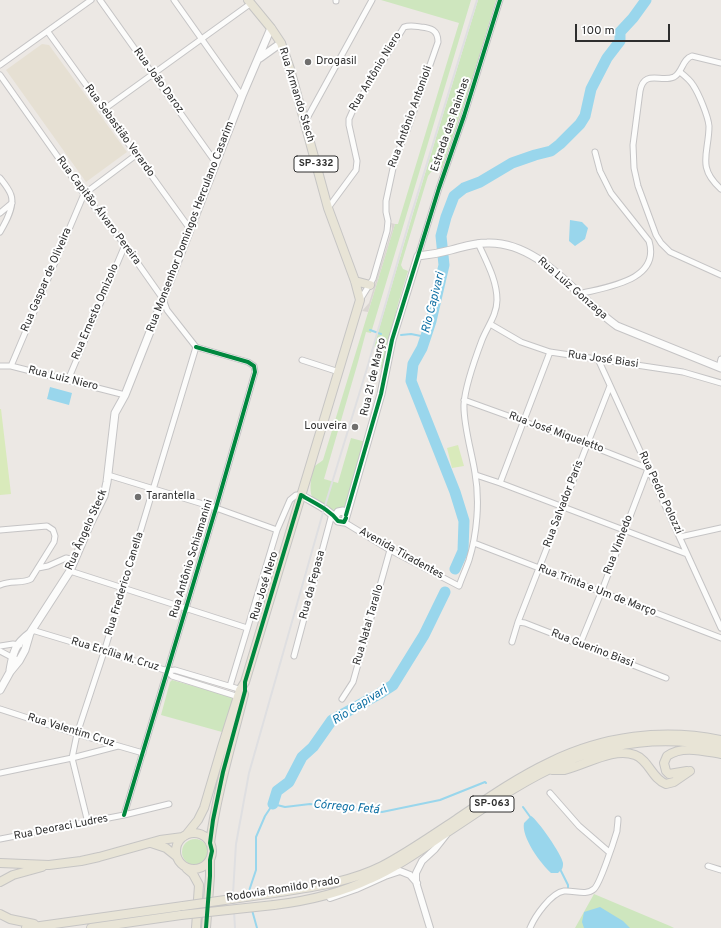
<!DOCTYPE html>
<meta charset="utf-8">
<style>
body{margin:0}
#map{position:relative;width:721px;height:928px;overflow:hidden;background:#ece8e4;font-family:Overpass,sans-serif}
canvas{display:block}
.scale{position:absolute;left:575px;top:24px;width:95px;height:18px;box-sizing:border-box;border:2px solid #2e2e2e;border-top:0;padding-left:5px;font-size:12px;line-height:14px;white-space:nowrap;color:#2e2e2e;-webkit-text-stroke:3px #fff;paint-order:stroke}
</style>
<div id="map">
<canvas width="721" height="928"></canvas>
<div class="scale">100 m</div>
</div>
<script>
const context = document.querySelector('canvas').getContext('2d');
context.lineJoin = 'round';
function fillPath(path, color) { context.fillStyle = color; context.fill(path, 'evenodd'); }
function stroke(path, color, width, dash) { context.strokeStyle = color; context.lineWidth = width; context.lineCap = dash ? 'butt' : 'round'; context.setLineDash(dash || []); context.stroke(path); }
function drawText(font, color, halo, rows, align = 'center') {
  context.font = font + ' Overpass,sans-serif'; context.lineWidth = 4; context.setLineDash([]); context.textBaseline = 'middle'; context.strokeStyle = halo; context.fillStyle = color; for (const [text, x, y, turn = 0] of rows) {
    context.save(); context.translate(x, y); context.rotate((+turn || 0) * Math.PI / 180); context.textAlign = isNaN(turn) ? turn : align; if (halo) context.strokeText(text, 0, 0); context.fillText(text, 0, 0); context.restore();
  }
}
fillPath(new Path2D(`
 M 42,44 L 49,45 L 127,152 L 86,182 L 6,70 Z`), '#e6e0d3');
fillPath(new Path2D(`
 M 381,0 L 471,0 L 371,333 L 366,332 L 358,362 L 324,479 L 338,483 L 351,438 L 366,442 L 347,504 C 344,507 341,510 337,510 C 332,511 314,501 312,497 C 309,490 311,472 315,466 C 317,464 321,462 323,460 L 395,224 L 398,224 L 459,23 Z
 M 478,0 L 496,0 L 470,86 L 442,168 L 431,172 L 428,176 L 401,265 L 403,269 L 408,271 L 398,304 L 383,369 L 372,366 L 377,348 L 374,346 L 414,210 Z
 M 172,680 L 235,698 L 222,732 L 161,715 L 170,682 Z
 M182 852a13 13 0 1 1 26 0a13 13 0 1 1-26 0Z
 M 594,894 L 670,926 L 674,928 L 575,928 Z`), '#cee6be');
fillPath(new Path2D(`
 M 0,409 L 1,409 L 11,494 L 0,495 Z
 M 458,445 L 464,466 L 452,468 L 447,448 Z`), '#d9eabb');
fillPath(new Path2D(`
 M 391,223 L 395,224 L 368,312 L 362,311 L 369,303 L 392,229 Z`), '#dad6d2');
fillPath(new Path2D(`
 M 570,220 L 582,222 L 588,228 L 585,239 L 575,246 L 569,241 Z
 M 50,387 L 72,393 L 69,405 L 47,399 Z
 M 531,816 C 538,820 562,855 563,863 C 563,865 563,867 562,869 L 558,873 L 551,873 C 541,864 521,837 524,823 Z
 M 600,907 L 623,921 L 630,928 L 584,928 L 582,922 L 584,912 Z`), '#99d6ec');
stroke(new Path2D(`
 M 370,330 L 381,334
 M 401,335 L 411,334 L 426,337
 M 523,807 L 531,818
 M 560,869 L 568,885 L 568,890
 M 248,894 L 256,870 L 256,837 L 265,816 L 273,804 L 285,807 L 310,804 L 382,812 L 440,800 L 485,782 L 486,783
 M 252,910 L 257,928`), '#99d6ec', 2);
stroke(new Path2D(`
 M 455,569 L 463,551 L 464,521 L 455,492 L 411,381 L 413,364 L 422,348 L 431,321 L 444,265 L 441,236 L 446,217 L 454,196 L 464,188 L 480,182 L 512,163 L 535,155 L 551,151 L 560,144 L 580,124 L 585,116 L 591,89 L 607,58 L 620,41 L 620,32 L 633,18 L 646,0
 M 273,804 L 277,791 L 289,782 L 302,757 L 313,747 L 332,720 L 379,694 L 393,685 L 424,635 L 445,592`), '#99d6ec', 11);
const minor = new Path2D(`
 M 100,0 L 216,163
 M 174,0 L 242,96
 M 336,0 L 336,1
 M 48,32 L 190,229
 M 721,63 L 692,56 C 682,59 683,72 674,77 C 661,83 644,69 640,91 L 633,145 L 634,168 L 638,186 L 656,235 L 661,243 L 670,252 L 721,275
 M 0,65 L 91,0
 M 680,72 C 685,76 690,80 693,85 C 699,94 708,116 709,126 C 709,153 696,167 721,189
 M 0,75 L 84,194 L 125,245 L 163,299 L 167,310 L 196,347
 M 103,110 L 250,4
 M 305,122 L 372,0
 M 0,178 C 4,183 9,189 11,195 C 15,206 6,222 0,232
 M 328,208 L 356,170 L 357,161 L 349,125 L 349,119 L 353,110 L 404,27 C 410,25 414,26 421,27 C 431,28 438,30 438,42 L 408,128 L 395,159 L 386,201 L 386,212 L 388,221 L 387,231 L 373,279 L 360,300
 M 0,213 L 12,203
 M 418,256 L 439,188 L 464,116 L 500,0
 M 579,294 C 606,287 661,281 649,241 L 611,193 L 600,171 L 595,152
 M 490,324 L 521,342 L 550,352 L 683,372 L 721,383
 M 598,359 L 721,628
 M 302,360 L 339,372
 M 0,366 L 11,366 L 125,395
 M 11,366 L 84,194 L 136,155
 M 719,367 L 721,359
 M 68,380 L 125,245
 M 464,400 L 586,444 L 647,468
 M 108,475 L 216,508 L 277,530
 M 476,475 L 500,483 L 687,554
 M 500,483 L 550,352
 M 344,522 L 390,550 L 459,586 C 462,577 466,569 469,560 C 477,534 480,501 475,473 C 472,453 463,424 464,404 C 465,388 476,356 482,340 C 487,327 497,315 497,300 C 497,280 486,261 478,243
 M 0,530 L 47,526 L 53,530 L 55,536 L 54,542 L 31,579 C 22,584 10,580 0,585
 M 680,537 L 721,528
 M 474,543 L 721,638
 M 38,568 L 48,566 L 66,558 L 75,560
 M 70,571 L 247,628
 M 518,622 L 525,623 L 666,678
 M 32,630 L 168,671 L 175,670 L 242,690
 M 512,642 L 518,622 L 610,386
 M 580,644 L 601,593 L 648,469
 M 0,646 L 13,644 L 20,645
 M 0,651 L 19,661
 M 294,656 L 332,514
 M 168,671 L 172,676 L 239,697
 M 230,686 L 277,530 L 290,500 L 296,495 L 301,495
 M 342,699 L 353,682 L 390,550
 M 0,709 L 77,734 L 143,753
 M 0,773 L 72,758 L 118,746
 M 550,793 L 579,826 L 609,852
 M 124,815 L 216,508 L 255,372 L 254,366 L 248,362 L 196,347
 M 88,823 L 72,758 L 77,734 L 104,652 L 196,347
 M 0,839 L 124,815 L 169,804
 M 708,866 L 721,870
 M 530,928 C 535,916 551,893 564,891 C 574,890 586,896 594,889 C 600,884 614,841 617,831 C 617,828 618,823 618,819`);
const tertiary = new Path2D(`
 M 330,898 L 356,889 L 385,876 L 400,871 L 410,875 L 417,883
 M 430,928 L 416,882 L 416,873 L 422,861 L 435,849 L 446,835`);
const secondary = new Path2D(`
 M 260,58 L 281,43
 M 301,495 C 314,503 329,509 338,521 L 344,522 L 345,520 L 381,394 L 392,340 L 418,256 C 429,255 440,253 451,250 C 463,247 474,243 487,243 C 540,241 577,298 617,326 L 721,368
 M 335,517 L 338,512 L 343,511 L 345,513 L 346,515
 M 10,670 C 13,652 15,644 30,633
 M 0,690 L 10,672 L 19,661 L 25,650 L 30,633 L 70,571 L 90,524 L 104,496 L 107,482 L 115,413 L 125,395 L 163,299 L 242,96 L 271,28`);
const primary = new Path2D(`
 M 355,281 L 370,285
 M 552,770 C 556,770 560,770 564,770 C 586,765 613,747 635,755 C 649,760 652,779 666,784 L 674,782 L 690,771
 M 687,771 L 669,774 L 666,771 L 664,763 L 667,756 C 682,745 703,751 721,754
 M176 851a18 18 0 1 1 36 0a18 18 0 1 1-36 0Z
 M 186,835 L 198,820 L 204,808 L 222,747 L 240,690 L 245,682 L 360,300 L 355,281 L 328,208 L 290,69 L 281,43 L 271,28 L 248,0
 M 151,843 L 166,848 L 176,856
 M 210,843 C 217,792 232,743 244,694
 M 0,863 L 49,865 L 81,861 L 99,857 L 160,840 L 183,837
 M 187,869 L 193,874 L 199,885 L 196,928
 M 0,882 L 13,875 L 42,867
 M 274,893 C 311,887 348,883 382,866 C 407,853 431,836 454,821 C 485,800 516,778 550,762 C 603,736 663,728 721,740
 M 274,905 C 307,901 341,893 370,879 C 395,868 418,852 440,837 C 479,812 519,782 561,764 C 612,741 667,736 721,747
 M 0,914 L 10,919 L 34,924
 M 26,928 L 183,906
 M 91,928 L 181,915
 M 206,928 L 210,876 L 210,860`);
stroke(minor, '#c5c4c5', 7);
stroke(tertiary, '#c5c4c5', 8);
stroke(secondary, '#c5c4c5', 9);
stroke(primary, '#c6c5c4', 10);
stroke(minor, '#fcfcfb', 5);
stroke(tertiary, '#fcfcfb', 6);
stroke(secondary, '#fcfcfb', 7);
stroke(primary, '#e8e4d6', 8);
stroke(new Path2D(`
 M 235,928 L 233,893 L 236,844 L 249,773 L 324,509 L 368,365 L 410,219 L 477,0`), '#dfdfe1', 2);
const primaryBridge = new Path2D(`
 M 183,906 L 274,893
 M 181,915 L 274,905`);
stroke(primaryBridge, '#c6c5c4', 10, []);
stroke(primaryBridge, '#e8e4d6', 8);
stroke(new Path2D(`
 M 346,515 L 381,394 L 392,340 L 439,188 L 464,116 L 500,0
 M 124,815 L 216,508 L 255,372 L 254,366 L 248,362 L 196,347
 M 206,928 L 210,876 L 210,860 L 212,851 L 210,843 L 213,820 L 223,772 L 245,691 L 245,682 L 301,495 C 314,503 329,509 338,521 L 344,522 L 346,518`), '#00873e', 4);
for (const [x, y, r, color] of [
 [308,62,4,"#706f6e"],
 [355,427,4,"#706f6e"],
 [138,497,4,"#706f6e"]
]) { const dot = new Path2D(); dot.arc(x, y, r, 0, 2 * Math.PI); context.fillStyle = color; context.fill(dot); stroke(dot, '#fff', 1.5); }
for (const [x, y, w] of [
 [316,164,44],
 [492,804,44]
]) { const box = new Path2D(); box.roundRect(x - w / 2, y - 8, w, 16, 3); context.fillStyle = '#fff'; context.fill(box); stroke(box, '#2e2e2e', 1); }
drawText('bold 10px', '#2e2e2e', null, [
 ["SP-332",316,164],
 ["SP-063",492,804]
]);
drawText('11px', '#2e2e2e', '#fff', [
 ["Drogasil",316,62],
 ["Louveira",347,427,"right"],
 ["Tarantella",146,497]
], 'left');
drawText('11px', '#2e2e2e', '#fff', [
 ["Rua Antônio Niero",376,72,-59],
 ["Rua João Daroz",158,81,54],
 ["Rua Armando Stech",296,95,73],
 ["Rua Antônio Antonioli",411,117,-70],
 ["Estrada das Rainhas",451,125,-71],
 ["Rua Sebastião Verardo",119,131,54],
 ["Rua Capitão Álvaro Pereira",98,211,53],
 ["Rua Monsenhor Domingos Herculano Casarim",191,227,-69],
 ["Rua Gaspar de Oliveira",47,280,-67],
 ["Rua Luiz Gonzaga",572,289,41],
 ["Rua Ernesto Omizolo",96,312,-67],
 ["Rua José Biasi",603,360,8],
 ["Rua 21 de Março",374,377,-77],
 ["Rua Luiz Niero",63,379,14],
 ["Rua José Miqueletto",556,433,20],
 ["Rua Pedro Polozzi",660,493,65],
 ["Rua Salvador Paris",564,504,-69],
 ["Rua Ângelo Steck",87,530,-66],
 ["Rua Vinhedo",619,545,-69],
 ["Avenida Tiradentes",401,554,29],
 ["Rua Antônio Schiamanini",192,559,-73],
 ["Rua Frederico Canella",125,584,-73],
 ["Rua da Fepasa",313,585,-75],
 ["Rua José Nero",265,586,-73],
 ["Rua Trinta e Um de Março",597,591,21],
 ["Rua Natal Tarallo",369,625,-74],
 ["Rua Guerino Biasi",592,649,21],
 ["Rua Ercília M. Cruz",115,655,17],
 ["Rua Valentim Cruz",71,731,17],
 ["Rua Deoraci Ludres",61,828,-11],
 ["Rodovia Romildo Prado",283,890,-9]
]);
drawText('italic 12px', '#0d6fa3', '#fff', [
 ["Rio Capivari",434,303,-76],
 ["Rio Capivari",360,706,-32],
 ["Córrego Fetá",346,808,5]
]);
</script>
